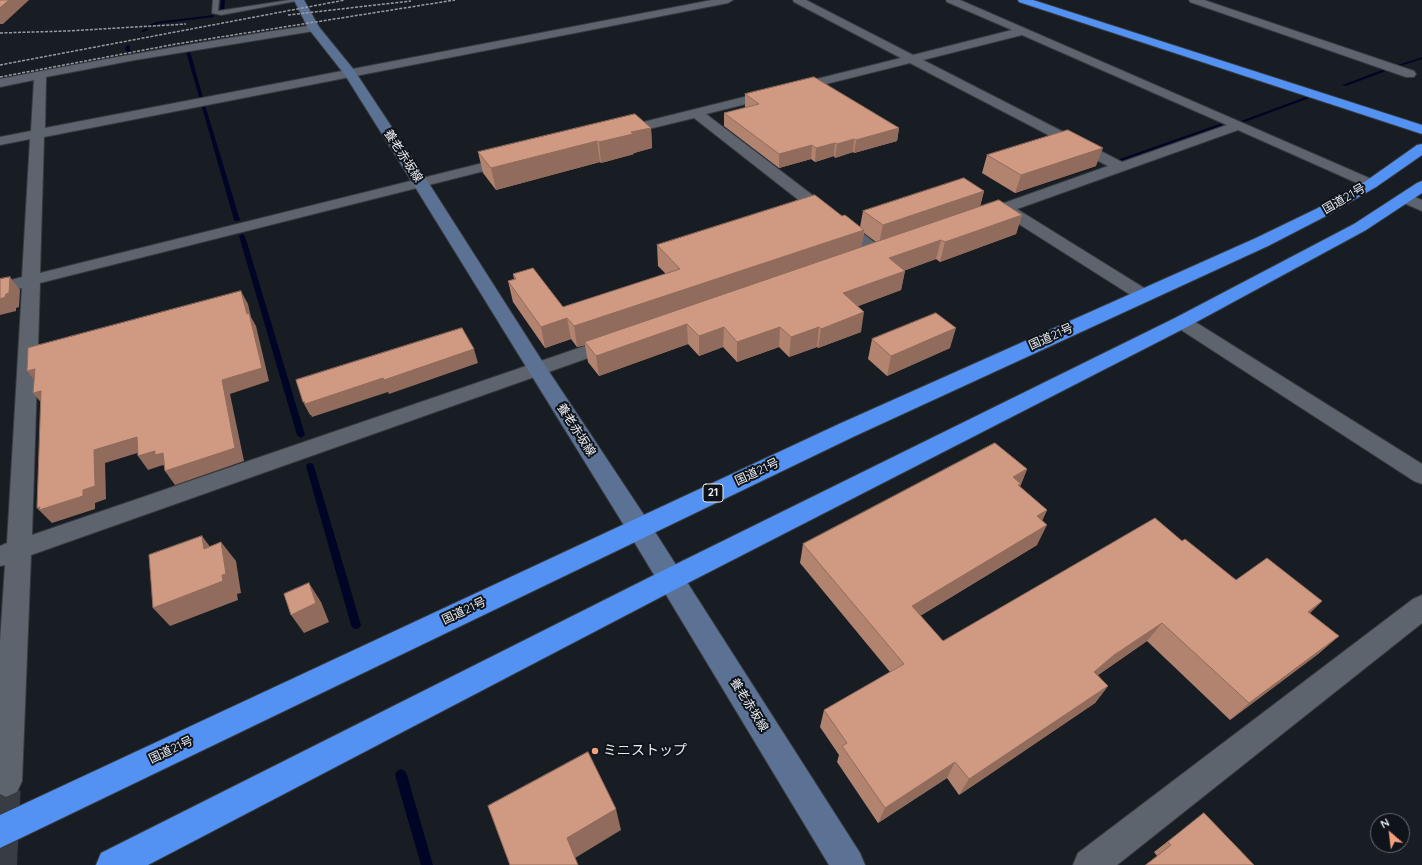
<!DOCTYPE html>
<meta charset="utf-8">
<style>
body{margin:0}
#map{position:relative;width:1422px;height:865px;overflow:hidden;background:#181d24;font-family:Quicksand,sans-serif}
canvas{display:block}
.north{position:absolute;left:1370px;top:813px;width:40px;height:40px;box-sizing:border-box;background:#0f141b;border:1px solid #676b71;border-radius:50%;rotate:332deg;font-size:11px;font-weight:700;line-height:16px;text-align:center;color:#ebeef3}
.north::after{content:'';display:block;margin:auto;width:14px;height:18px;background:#f2a07e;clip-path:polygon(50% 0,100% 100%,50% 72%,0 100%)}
</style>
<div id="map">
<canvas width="1422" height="865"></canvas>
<div class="north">N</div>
</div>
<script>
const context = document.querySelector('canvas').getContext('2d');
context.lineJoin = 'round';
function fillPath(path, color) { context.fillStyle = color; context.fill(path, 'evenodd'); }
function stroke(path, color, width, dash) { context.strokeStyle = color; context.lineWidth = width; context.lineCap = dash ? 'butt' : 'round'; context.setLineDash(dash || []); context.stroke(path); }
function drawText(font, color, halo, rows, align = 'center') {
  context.font = font + ' Quicksand,"Noto Sans JP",sans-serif'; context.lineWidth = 4; context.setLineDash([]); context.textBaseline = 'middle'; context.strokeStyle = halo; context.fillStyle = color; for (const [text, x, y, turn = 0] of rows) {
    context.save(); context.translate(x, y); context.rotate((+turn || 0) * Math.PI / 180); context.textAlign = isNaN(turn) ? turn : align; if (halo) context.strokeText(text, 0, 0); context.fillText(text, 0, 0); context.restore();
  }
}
fillPath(new Path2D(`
 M 221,0 L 225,0 L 224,11 L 222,12 L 220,11 Z
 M 213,15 L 214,17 L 157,24 L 151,26 L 149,25 L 156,22 Z
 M 147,28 L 148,30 L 143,32 L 141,31 Z
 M 127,45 L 130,46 L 130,52 L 126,51 L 125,48 Z
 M 188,50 L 190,51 L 204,101 L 200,100 L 186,52 L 179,53 L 177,52 Z
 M 1422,57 L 1422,59 L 1400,66 L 1398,65 Z
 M 1382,70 L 1386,71 L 1346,86 L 1342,85 Z
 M 1308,96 L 1312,97 L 1245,122 L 1241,121 Z
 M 201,104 L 205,105 L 240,220 L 239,221 L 235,221 L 234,220 Z
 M 1225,122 L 1229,123 L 1119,162 L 1114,161 Z
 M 242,234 L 245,236 L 305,435 L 301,438 L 297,435 L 239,236 Z
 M 310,463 L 313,464 L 314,466 L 361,625 L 359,628 L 356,629 L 353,628 L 351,625 L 306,466 L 307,464 Z
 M 401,769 L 405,771 L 407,775 L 433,865 L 421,865 L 395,775 L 397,771 Z`), '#000525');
stroke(new Path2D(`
 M 2,865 L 6,781`), '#383c43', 30, [30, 15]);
const lane = new Path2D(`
 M 213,0 L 219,0 L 218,11 L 289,0 L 302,0 L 221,15 L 212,13 Z`);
const street = new Path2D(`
 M 712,0 L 733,0 L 728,3 L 44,137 L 40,273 L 511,156 L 516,157 L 518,160 L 516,163 L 40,283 L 32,535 L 608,338 L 615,336 L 622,338 L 625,342 L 622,346 L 31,555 L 22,781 L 17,792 L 6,797 L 0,794 L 0,642 L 5,565 L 0,566 L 0,546 L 7,543 L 22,288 L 0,293 L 0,283 L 22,277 L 30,139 L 0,145 L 0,137 L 31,131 L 34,80 L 0,87 L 0,79 C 104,59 209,40 314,25 L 320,28 L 314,31 L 135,60 L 46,77 L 45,128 Z
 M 793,0 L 806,0 L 913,55 L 1012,30 L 947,2 L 946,0 L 960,0 L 1376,181 L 1379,184 L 1376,187 L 1371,189 L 1366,187 L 1238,130 L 1017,209 L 1149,291 L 1152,295 L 1149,299 L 1143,300 L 1137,299 L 1003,214 L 982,221 L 976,219 L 974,216 L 976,213 L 1108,166 L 910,63 L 706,114 L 882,248 L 885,252 L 882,256 L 876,257 L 870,256 L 694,118 L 620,136 L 615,135 L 613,132 L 615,129 L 901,58 L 794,2 ZM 1022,35 L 1227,125 L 1122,162 L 923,60 Z
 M 1189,0 L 1204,0 L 1414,71 L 1416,74 L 1414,77 L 1406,77 L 1190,2 Z
 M 1405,193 L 1422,200 L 1422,211 L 1399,201 L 1397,198 L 1399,195 Z
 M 1182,316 L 1189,318 L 1422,464 L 1422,484 L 1414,481 L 1175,326 L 1172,322 L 1175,318 Z
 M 1422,595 L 1422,623 L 1117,865 L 1073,865 L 1078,853 L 1413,599 Z`);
const secondary = new Path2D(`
 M 294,0 L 304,0 L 319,27 L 354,70 L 428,182 L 544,364 L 648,521 L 860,853 L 865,865 L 829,865 L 630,535 L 412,182 L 345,75 L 308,28 Z`);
const highway = new Path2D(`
 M 1018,0 L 1033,0 L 1422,125 L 1422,134 L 1019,2 Z
 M 1422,144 L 1422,155 L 1376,187 L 1328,215 L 1268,246 L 855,436 L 0,848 L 0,815 L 839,424 L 1256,238 L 1316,209 L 1366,181 L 1417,145 Z
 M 1422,181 L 1422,193 L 1366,230 L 1189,326 L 680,587 L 148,865 L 96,865 L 101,853 L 662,571 L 1175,318 L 1354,224 L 1417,183 Z`);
stroke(lane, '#373a40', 2);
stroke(street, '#373a40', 2);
stroke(secondary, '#373a40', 2);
stroke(highway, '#373a40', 2);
fillPath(lane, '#5e646d');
fillPath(street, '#5e646d');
fillPath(secondary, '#5b7295');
fillPath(highway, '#5392f2');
stroke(new Path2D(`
 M 288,15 L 411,1
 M 0,33 L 67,31 L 186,24
 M 0,65 L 345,0
 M 0,77 L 176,44 L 455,0`), '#989ca2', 1.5, [3, 1.5]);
fillPath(new Path2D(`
 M 745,94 L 899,128 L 897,141 L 854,153 L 853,152 L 835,158 L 834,156 L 815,162 L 811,159 L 779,168 L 724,126 L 724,113 L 745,108 Z
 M 651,128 L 652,148 L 634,153 L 634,154 L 601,163 L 600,162 L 496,190 L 483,173 L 478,152 Z
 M 987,155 L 1096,166 L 1015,193 L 982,173 Z
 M 984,191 L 980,207 L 1022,215 L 1016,234 L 940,262 L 936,259 L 905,270 L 901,290 L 858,306 L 861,332 L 818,348 L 817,347 L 789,357 L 779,347 L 737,362 L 723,347 L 699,356 L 688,344 L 599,376 L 588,362 L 585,345 L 577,347 L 571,339 L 545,348 L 513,302 L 508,281 L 514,279 L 513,274 L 563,307 L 666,274 L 658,266 L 657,245 L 842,216 L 860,227 L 863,211 ZM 864,233 L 876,242 L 861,247 Z
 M 872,339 L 950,348 L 887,376 L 868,359 Z
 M 1027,469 L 1020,487 L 1047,510 L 1042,521 L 1037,545 L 920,616 L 943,641 L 1182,541 L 1236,580 L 1322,601 L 1310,613 L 1339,636 L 1318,654 L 1230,720 L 1147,641 L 1098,675 L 1108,686 L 1095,703 L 959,795 L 947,778 L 878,823 L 837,762 L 839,755 L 820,727 L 824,710 L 890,672 L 800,563 L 803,544 Z
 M 1204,813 L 1254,865 L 1145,865 L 1157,856 L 1154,852 Z`), '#b28470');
fillPath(new Path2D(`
 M 9,0 L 29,0 L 3,24 L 0,24 L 0,8 Z
 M 651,128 L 652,148 L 634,153 L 634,154 L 601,163 L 599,142 L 631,132 Z
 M 899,128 L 897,141 L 854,153 L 856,140 Z
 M 854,139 L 853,152 L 835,158 L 837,144 Z
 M 597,141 L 600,162 L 496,190 L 491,168 Z
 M 835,143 L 834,156 L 815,162 L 816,148 Z
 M 812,145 L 811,159 L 779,168 L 779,154 Z
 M 1103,148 L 1096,166 L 1015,193 L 1021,175 Z
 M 984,191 L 979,209 L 879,244 L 883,225 Z
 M 1022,215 L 1016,234 L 940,262 L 945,242 Z
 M 864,230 L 861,250 L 585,342 L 585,345 L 577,347 L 574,326 Z
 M 941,240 L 936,259 L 885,278 L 889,258 Z
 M 905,271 L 901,290 L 840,313 L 843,293 Z
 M 10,277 L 20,290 L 19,307 L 16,308 L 16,311 L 0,315 L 0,299 L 6,294 Z
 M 241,291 L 248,304 L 251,317 L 256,326 L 269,381 L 230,394 L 244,461 L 175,485 L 165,471 L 222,380 L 247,314 Z
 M 864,312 L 861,332 L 818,348 L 821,329 Z
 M 567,318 L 571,339 L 545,348 L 541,327 Z
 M 687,324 L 688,344 L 599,376 L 596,356 Z
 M 724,327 L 723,347 L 699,356 L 699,336 Z
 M 780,327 L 779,347 L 737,362 L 737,342 Z
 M 819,327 L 817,347 L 789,357 L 791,337 Z
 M 956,328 L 950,348 L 887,376 L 891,356 Z
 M 474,349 L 478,363 L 389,394 L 388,392 L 312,417 L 311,415 L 310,415 L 303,402 L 383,378 Z
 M 35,369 L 38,384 L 27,371 Z
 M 41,391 L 44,406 L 33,393 Z
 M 137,437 L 147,450 L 105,463 L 106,499 L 95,503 L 95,509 L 52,523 L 37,508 L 83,490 L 94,450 Z
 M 155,451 L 163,453 L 165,468 L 163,465 L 148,470 L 138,456 Z
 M 1027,469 L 1019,489 L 1013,477 Z
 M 1047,510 L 1037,530 L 1037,516 Z
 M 1047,525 L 1037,545 L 905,625 L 912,606 Z
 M 202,536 L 217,556 L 204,549 Z
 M 221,542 L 236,561 L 241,593 L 237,594 L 238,600 L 170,626 L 153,608 L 222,575 Z
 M 309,583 L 321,602 L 329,622 L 304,633 L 291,615 Z
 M 1322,601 L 1303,619 L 1308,612 Z
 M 1162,623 L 1147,641 L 1101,673 L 1081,689 L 1094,672 L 1114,655 Z
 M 1339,636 L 1318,654 L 1230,720 L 1249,703 Z
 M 1108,686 L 1095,703 L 959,795 L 969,779 Z
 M 955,762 L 947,778 L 878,823 L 885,808 Z
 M 616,809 L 621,830 L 575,858 L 567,838 Z`), '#916b5b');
const building = new Path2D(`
 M 0,0 L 9,0 L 0,8 Z
 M 814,77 L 899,128 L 856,140 L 854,139 L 837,144 L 835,143 L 816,148 L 812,145 L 779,154 L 724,113 L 759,104 L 745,94 Z
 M 635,114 L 651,128 L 631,132 L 633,134 L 599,142 L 597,141 L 491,168 L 478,152 Z
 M 1068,130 L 1103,148 L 1021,175 L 987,155 Z
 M 964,178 L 984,191 L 883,225 L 863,211 Z
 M 815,195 L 842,216 L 845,215 L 864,230 L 574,326 L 567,318 L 541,327 L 508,281 L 516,279 L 513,274 L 533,268 L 563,307 L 680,269 L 657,245 Z
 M 999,200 L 1022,215 L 945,242 L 941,240 L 889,258 L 905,271 L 843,293 L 864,312 L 821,329 L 819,327 L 791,337 L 780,327 L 737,342 L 724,327 L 699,336 L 687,324 L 596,356 L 585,342 Z
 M 10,277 L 9,293 L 6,294 L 5,297 L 0,299 L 0,279 Z
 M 241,291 L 247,314 L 249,313 L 262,368 L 222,380 L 235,448 L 165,471 L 163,453 L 155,455 L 155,451 L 138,456 L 137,437 L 94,450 L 95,486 L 83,490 L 83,496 L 39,510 L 40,507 L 37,508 L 41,391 L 33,393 L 35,369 L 27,371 L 28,348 Z
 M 936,313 L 956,328 L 891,356 L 872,339 Z
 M 462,328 L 474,349 L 384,380 L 383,378 L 305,404 L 304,401 L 303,402 L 296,380 Z
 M 995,443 L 1027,469 L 1013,477 L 1021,484 L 1018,485 L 1047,510 L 1037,516 L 1047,525 L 912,606 L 943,641 L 1155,518 L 1182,541 L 1185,539 L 1236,580 L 1267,558 L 1322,601 L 1308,612 L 1339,636 L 1249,703 L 1162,623 L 1114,655 L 1094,672 L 1108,686 L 969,779 L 955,762 L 885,808 L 842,746 L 847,743 L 824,710 L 904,664 L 803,544 Z
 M 202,536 L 204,549 L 221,542 L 226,574 L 222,575 L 223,581 L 153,608 L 149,555 Z
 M 309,583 L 316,603 L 291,615 L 284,594 Z
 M 588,752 L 616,809 L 567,838 L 578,865 L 510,865 L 488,806 Z
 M 1204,813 L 1254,865 L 1146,865 L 1171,845 L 1168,842 Z`);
fillPath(building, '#cf9982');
stroke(building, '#916b5b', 1);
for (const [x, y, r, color] of [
 [595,751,4,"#f2a07e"]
]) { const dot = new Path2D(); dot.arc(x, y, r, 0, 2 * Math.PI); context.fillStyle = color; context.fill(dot); stroke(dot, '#0f141b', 1.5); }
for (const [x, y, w] of [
 [713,493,20]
]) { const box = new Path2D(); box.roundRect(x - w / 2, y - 9, w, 18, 3); context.fillStyle = '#0f141b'; context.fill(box); stroke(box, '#ebeef3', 1); }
drawText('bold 11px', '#ebeef3', null, [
 ["21",713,493]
]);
drawText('12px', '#ebeef3', '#0f141b', [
 ["養老赤坂線",403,156,57],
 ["国道21号",1344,199,-30],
 ["国道21号",1051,337,-24],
 ["養老赤坂線",576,430,57],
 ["国道21号",757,472,-25],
 ["国道21号",464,611,-25],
 ["養老赤坂線",749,705,58],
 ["国道21号",171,750,-25]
]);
drawText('14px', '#ebeef3', '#0f141b', [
 ["ミニストップ",603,751]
], 'left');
</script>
